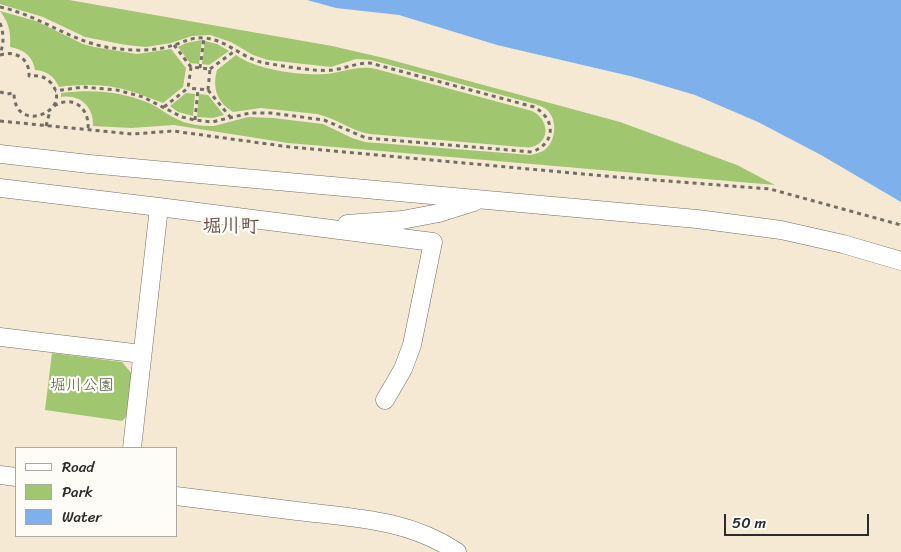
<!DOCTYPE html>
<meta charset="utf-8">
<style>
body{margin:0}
#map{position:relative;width:901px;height:552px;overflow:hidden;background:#f5e9d3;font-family:Sriracha,sans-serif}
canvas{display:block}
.legend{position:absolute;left:15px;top:447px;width:162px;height:90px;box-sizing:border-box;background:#fdfcf7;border:1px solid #a9a8a5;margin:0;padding:6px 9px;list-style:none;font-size:15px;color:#2b2b2b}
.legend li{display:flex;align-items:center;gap:10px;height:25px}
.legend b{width:25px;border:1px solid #a9a8a5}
.scale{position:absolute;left:724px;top:514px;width:145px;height:22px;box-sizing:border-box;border:2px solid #2b2b2b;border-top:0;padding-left:6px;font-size:15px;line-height:18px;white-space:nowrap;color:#2b2b2b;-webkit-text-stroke:4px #fdfcf7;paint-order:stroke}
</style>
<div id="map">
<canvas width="901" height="552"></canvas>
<ul class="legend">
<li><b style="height:6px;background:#fff"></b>Road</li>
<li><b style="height:14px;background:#a1c670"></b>Park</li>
<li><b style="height:14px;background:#7eb1eb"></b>Water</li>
</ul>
<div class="scale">50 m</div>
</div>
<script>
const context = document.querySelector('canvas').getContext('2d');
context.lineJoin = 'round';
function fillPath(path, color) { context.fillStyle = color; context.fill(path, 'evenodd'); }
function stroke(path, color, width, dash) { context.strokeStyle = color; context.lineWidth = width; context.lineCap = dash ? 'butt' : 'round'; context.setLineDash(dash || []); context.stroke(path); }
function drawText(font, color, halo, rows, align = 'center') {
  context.font = font + ' Sriracha,"Klee One",sans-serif'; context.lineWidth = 4.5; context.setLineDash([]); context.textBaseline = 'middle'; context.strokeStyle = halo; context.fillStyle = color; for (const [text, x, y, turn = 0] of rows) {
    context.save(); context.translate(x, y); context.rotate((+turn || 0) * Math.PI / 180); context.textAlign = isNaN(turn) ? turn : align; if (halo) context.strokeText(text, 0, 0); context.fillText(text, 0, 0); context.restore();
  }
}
fillPath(new Path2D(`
 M 0,0 L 69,0 L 332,46 L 384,58 L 620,122 L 737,165 L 775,185 L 288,143 L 174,125 L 131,128 L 93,126 C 94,107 80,94 61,97 L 61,93 C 91,89 121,91 149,103 C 160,108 169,116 179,120 C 189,125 203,126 214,126 L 248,117 L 273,118 L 323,124 L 352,138 L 365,142 L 531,155 C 534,154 539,153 543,151 C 555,144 558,123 549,112 C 545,107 540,106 535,104 L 371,60 L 356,59 L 331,67 L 268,60 L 253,55 L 231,42 L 210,35 L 192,36 L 171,43 L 146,47 L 126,45 L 85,37 L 43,17 L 0,4 Z
 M 0,11 L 36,21 L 83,44 L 94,47 L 137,54 L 171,49 L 186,68 L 183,87 L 163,103 C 151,99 141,94 130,91 C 107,84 82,84 59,87 C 54,76 47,71 35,70 C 33,56 23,49 10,47 C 11,32 9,23 0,11 Z
 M 202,40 L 199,64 L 190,63 L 178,47 L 186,43 Z
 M 205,41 L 217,44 L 229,51 L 209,65 L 202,64 Z
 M 236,55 C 256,70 302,76 327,74 C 345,72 357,65 376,69 L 532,111 C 548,118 552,141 532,147 C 529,148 524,147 521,147 L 370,134 C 351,131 336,118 317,114 L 261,108 L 233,112 C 217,102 212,88 217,70 Z
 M 186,93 L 195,94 L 193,116 L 178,112 L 170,106 Z
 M 199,94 L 208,95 L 224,115 L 213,118 L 197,117 Z
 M 52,353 L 122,362 L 132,374 L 126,417 L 122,421 L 45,410 Z`), '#a1c670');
fillPath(new Path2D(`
 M 307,0 L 901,0 L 901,202 L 821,155 L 758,122 L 695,95 L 634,77 L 497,45 L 399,15 L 336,8 Z`), '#7eb1eb');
const street = new Path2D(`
 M 0,154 L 89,164 L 697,219 L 781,230 L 843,244 L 901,261
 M 0,188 L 159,207 L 132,448
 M 159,207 L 433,242 L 412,345 L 403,369 L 385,400
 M 347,224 L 402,220 L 439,213 L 474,202
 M 0,337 L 142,354
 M 0,475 L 16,477
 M 176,496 C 217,501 257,506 297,511 C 354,518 408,519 457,552`);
stroke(street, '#726e66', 19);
stroke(new Path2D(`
 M 0,7 C 38,15 69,40 106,47 C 128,51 153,52 174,45 C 184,42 192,37 203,38 C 227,39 242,59 265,63 C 283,66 315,72 333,70 C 346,68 357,63 370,63 L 534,107 C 556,119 556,143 532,152 L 366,138 L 324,120 L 271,113 L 250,113 L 212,122 L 195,120 L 182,117 L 143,97 L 117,90 L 83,87 L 55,91
 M 0,23 C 4,34 4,43 0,54
 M 174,45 L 191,67
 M 0,55 C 16,50 30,59 29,76 C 38,75 45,76 51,83 C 75,111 14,136 14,93 L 7,94 L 0,92
 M 200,68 L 204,38
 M 210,69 L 236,50
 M 208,90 L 231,118
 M 54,106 C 74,94 90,109 88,130
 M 164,107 L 188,88 L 191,67 L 210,69 L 208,90 L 188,88
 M 195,120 L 198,89
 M 0,121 L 132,134 L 173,131 L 290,147 L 616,177 L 770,189 L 901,225
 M 46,126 L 50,111`), '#726e66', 3, [4, 4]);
stroke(street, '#fff', 18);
drawText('16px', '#4e5a40', '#fdfcf7', [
 ["堀川公園",82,386]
]);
drawText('bold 19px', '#6b5149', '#fdfcf7', [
 ["堀川町",231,227]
]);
</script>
